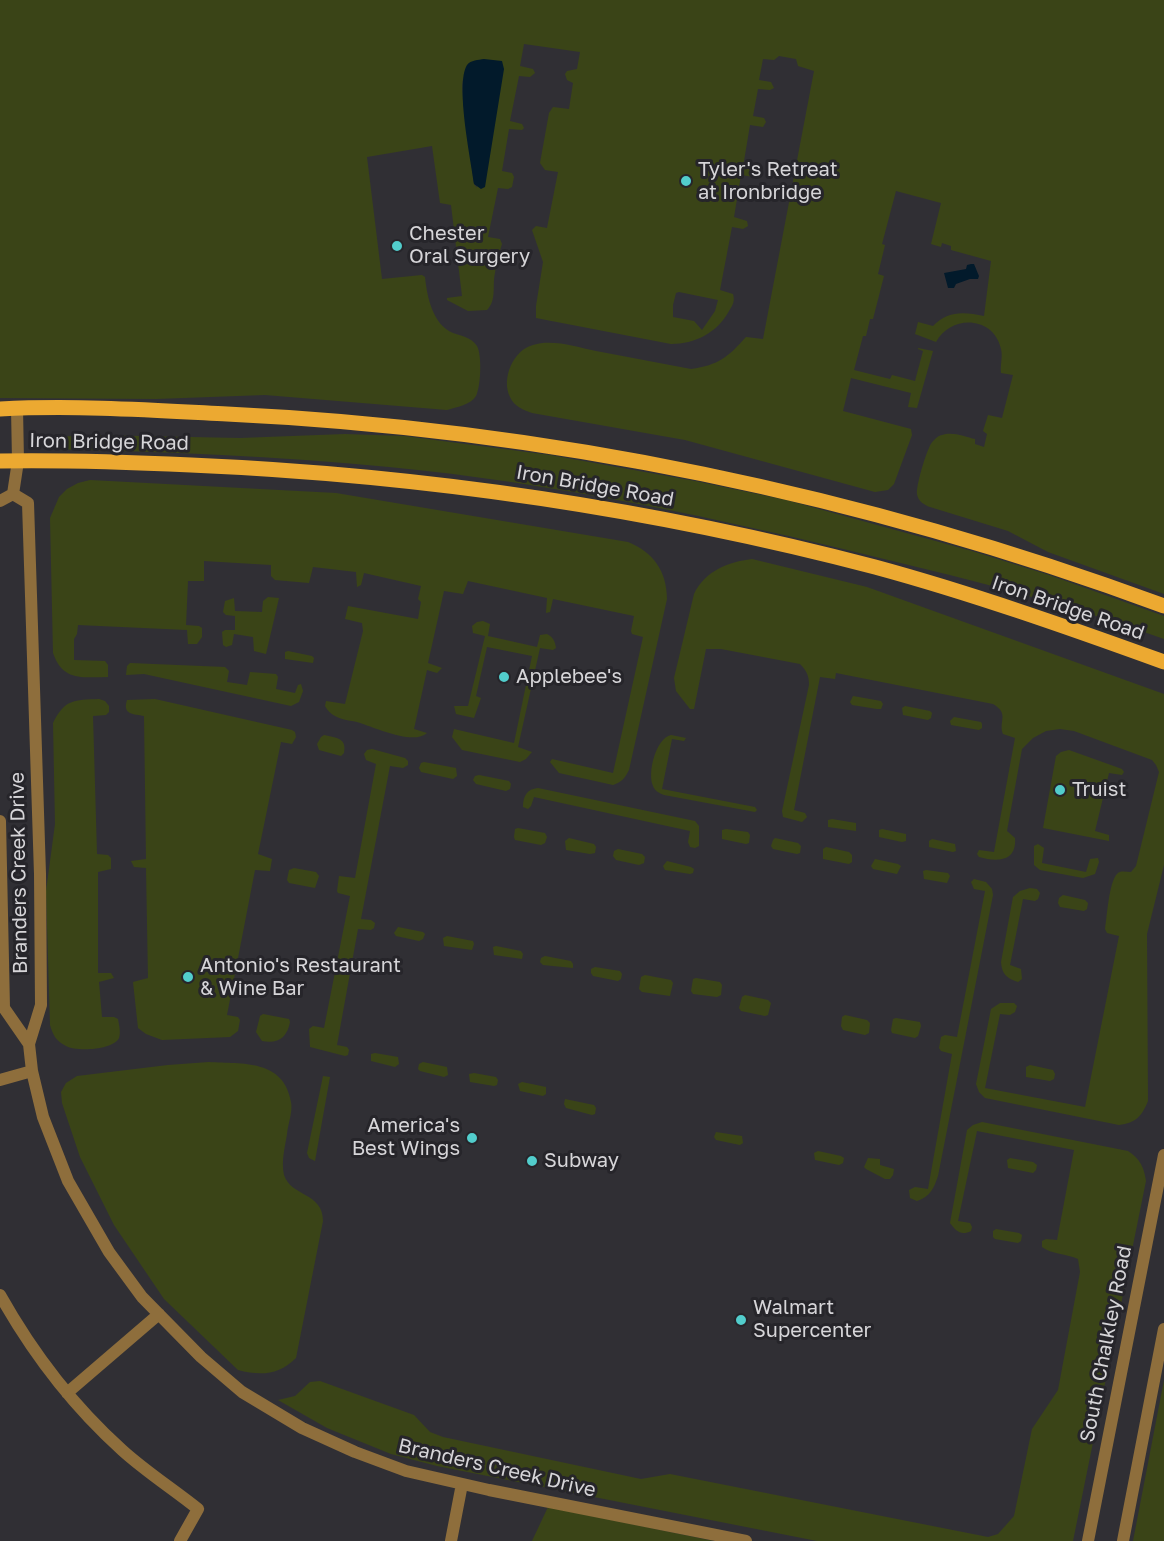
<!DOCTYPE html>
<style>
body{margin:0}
canvas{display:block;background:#302f34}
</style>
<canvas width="1164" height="1541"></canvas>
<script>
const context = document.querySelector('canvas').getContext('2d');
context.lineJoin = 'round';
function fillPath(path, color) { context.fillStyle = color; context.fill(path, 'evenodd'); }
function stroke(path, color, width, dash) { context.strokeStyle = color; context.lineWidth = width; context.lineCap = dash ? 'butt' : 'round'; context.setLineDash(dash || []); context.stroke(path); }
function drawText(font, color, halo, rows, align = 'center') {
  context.font = font + ' "Golos Text",sans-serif'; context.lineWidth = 6; context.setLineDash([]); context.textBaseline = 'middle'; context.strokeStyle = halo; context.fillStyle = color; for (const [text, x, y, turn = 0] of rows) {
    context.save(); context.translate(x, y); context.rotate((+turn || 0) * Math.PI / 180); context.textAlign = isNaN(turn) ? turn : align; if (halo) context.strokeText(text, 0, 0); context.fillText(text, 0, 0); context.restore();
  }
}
fillPath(new Path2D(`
 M 0,0 L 1164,0 L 1164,594 L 1048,552 L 1008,531 L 930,507 C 924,505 918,501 917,494 C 916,486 925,456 929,448 C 931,442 937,436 942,435 C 952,431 966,437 975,439 L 975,444 L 984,447 L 987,434 L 983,431 L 988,415 L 1002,418 L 1013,375 L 1001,373 C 1000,365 1003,357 1001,349 C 994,316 951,314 936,342 L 915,334 L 918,322 L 933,326 C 948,310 965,312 984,316 L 991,261 L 951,250 L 951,246 L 942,243 L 941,247 L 931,244 L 941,203 L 896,191 L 882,244 L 885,245 L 878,274 L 884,276 L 873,319 L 870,319 L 866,336 L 863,336 L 854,370 L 890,379 L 892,375 L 915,381 L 923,351 L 918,349 L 918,348 L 933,351 L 917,408 L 908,407 L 911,393 L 851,378 L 843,411 L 911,429 L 912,435 L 894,484 L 888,490 L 875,492 L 685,440 L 532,413 C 523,410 514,406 510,397 C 501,379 513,350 533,345 C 553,339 576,347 596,351 C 628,357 659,363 691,369 C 719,365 728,357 746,337 L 763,339 L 814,71 L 798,66 L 796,59 L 779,56 L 774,60 L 763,59 L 759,80 L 771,82 L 774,88 L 770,90 L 758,89 L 753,116 L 764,118 L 766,122 L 763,127 L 750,125 L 743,167 L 756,170 L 757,174 L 754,177 L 741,175 L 734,217 L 747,221 L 748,226 L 743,229 L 732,227 L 720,290 L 733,294 C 735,301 733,305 729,311 C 717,333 695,344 671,344 L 536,318 L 536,306 L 543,262 L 532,230 L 536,226 L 547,228 L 558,172 L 545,170 L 540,163 L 549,113 L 553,107 L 569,109 L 573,83 L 567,80 L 565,74 L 567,71 L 577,69 L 580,52 L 524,44 L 520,66 L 533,69 L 535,73 L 530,77 L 519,76 L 510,121 L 522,124 L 524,128 L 522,130 L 509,129 L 502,171 L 512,173 L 514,177 L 512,187 L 508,189 L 498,188 L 488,237 L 500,239 L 502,244 C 499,253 496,263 495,273 C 492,285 497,300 487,310 L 468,311 L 447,300 L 447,298 L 462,296 L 451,205 L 440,203 L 432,146 L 367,157 L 382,279 L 422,275 L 425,277 C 427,297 433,325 453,333 C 461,336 471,337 477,346 C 482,355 481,386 476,396 C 471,405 456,407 447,410 L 265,395 L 156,399 L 0,398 ZM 462,78 L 477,188 L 474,184 L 463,100 ZM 679,292 L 718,300 L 715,311 L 702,330 L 694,321 L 673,317 L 673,305 L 676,293 Z
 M 345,434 L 404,436 L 550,455 L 695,481 L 786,500 L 972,551 L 1049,575 L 1164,616 L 1164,639 C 1071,605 976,581 880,558 C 718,518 555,483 389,467 C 277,456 166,452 54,449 L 49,444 L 56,437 L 90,435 L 240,438 Z
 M 90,480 L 336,493 L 628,542 C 653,552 667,571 667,599 L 629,770 C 625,778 622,782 613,785 L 559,773 L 550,762 L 552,759 L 613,773 L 643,637 L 632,634 L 631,631 L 634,616 L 553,599 L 550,612 L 546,613 L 547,598 L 468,581 L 463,594 L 444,591 L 428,663 L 442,668 L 437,673 L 427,670 L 414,729 L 427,733 C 414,745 378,729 363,724 C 354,720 343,721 335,716 C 331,714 327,710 325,706 L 326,701 L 345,704 L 363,631 L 362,623 L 345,619 L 348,606 L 418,619 L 421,602 L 418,599 L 421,586 L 364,573 L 361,585 L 357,587 L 356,572 L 313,567 L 309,583 L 275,580 L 271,576 L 271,565 L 204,561 L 204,581 L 188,581 L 186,625 L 199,626 L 202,628 L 202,637 L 197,644 L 188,644 L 187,630 L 78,625 L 77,634 L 74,639 L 74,660 L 105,661 L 108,665 L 108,677 C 83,677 63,682 53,653 L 50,518 L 59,497 L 67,489 L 78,483 Z
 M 752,559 L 867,587 L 1164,694 L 1164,865 L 1147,934 L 1148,1101 C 1142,1116 1136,1123 1119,1125 L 985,1098 L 979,1092 L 976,1084 L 991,1009 L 1000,1003 L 1014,1003 L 1017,1006 L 1015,1012 L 1010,1015 L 1000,1014 L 985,1088 L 1085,1107 L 1119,936 L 1107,933 L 1105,929 C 1107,917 1109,882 1117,874 C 1120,870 1126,872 1131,872 L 1136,866 L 1159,772 L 1156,765 L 1152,760 L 1074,731 L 1060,729 L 1046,731 L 1033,738 L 1022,749 L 1007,831 L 1015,838 C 1017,862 997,862 979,857 L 977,854 L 979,850 L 994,852 L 1015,738 L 1003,734 C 998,721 1010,714 993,704 L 836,673 L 835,679 L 820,677 L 794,810 L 805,813 L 807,817 L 802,822 L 783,817 L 782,811 L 809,685 C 809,675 806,670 800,664 L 721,649 L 706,649 L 694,709 L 690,709 L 676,691 L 674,678 L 694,594 C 705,571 728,562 752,559 Z
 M 268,597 L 279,598 L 266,654 L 254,651 L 253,637 L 234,634 L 232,645 L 226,647 L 223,645 L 222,632 L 225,630 L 235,630 L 235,616 L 226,615 L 223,612 L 225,601 L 234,598 L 235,611 L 262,612 L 263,601 Z
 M 483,621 L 490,624 L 488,636 L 537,647 L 540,635 L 547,634 C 553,637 555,641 556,648 L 553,650 L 540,648 L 518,747 L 532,752 L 526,759 L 520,762 L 462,750 L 452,737 L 454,729 L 514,743 L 532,656 L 487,647 L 476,696 L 481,698 L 474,718 L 456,714 L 454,706 L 468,706 L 485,636 L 473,633 L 472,626 L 477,622 Z
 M 288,651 L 312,656 L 314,658 L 313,663 L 285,659 L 285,652 Z
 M 130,663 L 225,667 L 229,671 L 227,682 L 247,685 L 250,672 L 276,674 L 278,677 L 276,689 L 295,693 L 298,685 L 301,684 L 303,691 L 299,702 L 291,706 L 144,674 L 126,675 L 127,666 Z
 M 853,696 L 881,701 L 883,704 L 881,709 L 877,709 L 852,705 L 850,702 Z
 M 99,699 L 105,701 L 109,706 L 109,712 L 106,715 L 93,716 L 97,854 L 108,855 L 111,858 L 111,869 L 98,872 L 98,973 L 111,973 L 114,978 L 99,982 L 102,1017 L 114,1017 L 118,1019 C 119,1025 121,1032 119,1038 C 113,1050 77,1052 66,1046 C 56,1041 53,1035 50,1025 L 46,891 L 55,824 L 53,723 C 65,699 74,700 99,699 Z
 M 155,699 L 292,730 L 295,732 L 296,737 L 292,744 L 281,742 L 258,854 L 272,859 L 270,871 L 255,870 L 227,1015 L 238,1017 L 240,1020 L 238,1031 L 230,1037 L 162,1040 L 146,1034 L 138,1028 L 133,982 L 148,978 L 146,868 L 134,867 L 131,861 L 146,859 L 144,716 C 134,714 122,715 127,700 Z
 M 905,706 L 930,711 L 932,713 L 931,718 L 928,720 L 903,715 L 902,708 Z
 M 954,717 L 981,722 L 982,724 L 982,728 L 979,730 L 951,725 L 950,721 Z
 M 324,735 C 337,738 347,738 344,753 L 341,756 L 319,750 L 317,744 L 321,737 Z
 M 671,735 L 686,738 L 684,741 L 672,739 L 662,789 L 755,807 L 757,810 L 755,812 L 664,795 C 659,793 655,791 653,786 C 647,773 656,738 671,735 Z
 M 372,749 L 405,758 L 408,761 L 408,765 L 403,768 L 390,766 L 361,919 L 371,920 L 375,923 L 374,928 L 371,930 L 358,929 L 337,1045 L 347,1047 L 349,1050 L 348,1055 L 345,1056 L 310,1047 L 309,1029 L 313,1026 L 324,1028 L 350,896 L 338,893 L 337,891 L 339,876 L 355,878 L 376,764 L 366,760 L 364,754 L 367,750 Z
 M 1069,750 L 1122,769 L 1124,772 L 1122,775 L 1109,773 L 1095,831 L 1109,835 L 1109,841 L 1043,828 L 1056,756 L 1061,752 Z
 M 424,762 L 456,768 L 457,776 L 453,779 L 421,772 L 419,768 L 421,763 Z
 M 479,775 L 509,781 L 511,784 L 510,789 L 506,791 L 476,784 L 473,780 L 475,776 Z
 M 538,788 L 695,821 L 699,826 L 699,846 L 695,848 L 690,847 L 688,842 L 690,831 L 534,797 L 531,806 L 528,809 L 523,807 C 523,796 527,789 538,788 Z
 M 832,819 L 856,823 L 856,831 L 828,827 L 828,820 Z
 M 518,828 L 545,833 L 547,837 L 545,843 L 541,845 L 515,840 L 514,837 L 515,829 Z
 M 726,829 L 748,832 L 750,835 L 749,843 L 746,844 L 722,839 L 722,830 Z
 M 882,829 L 906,834 L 906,841 L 902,842 L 879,837 L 879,830 Z
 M 569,838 L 594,844 L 596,847 L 595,853 L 590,854 L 566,850 L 565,841 Z
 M 775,838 L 798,843 L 801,846 L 800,853 L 797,854 L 773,849 L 771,846 L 773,840 Z
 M 932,839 L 955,844 L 956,851 L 953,852 L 929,847 L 929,841 Z
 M 1038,844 L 1044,848 L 1042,863 L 1086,872 L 1090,859 L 1098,858 L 1099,862 L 1095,874 L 1083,878 L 1040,870 L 1034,865 L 1034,846 Z
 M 826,847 L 849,852 L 852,855 L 852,862 L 849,864 L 823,859 L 823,849 Z
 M 618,849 L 642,854 L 645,857 L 644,863 L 639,865 L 616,860 L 613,856 L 614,851 Z
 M 875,859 L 898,864 L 901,866 L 897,874 L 873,869 L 871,866 Z
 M 667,861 L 691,867 L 694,869 L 693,873 L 690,874 L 665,870 L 663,866 Z
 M 294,868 L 316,872 L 319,876 L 315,888 L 289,883 L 287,880 L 289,870 Z
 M 926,870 L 948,873 L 950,876 L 947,883 L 924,879 L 923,871 Z
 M 974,879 L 986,882 L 992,889 L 993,895 L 938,1176 C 934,1188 930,1197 917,1201 L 910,1198 L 909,1190 L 915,1187 L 928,1189 L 952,1054 L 941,1051 L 939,1048 L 941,1037 L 945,1035 L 957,1037 L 985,891 L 974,889 L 971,882 Z
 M 1030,888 L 1037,889 L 1040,893 L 1038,899 L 1035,901 L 1023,899 L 1010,965 L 1021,969 L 1022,979 L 1018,982 C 1006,978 1002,974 1001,962 L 1013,897 L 1020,891 Z
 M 1063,895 L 1085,900 L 1088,903 L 1087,909 L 1084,911 L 1060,907 L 1058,903 L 1059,898 Z
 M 398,927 L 423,932 L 425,934 L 423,939 L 419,941 L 396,936 L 394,933 Z
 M 447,936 L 473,941 L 474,944 L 472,950 L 444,946 L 443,938 Z
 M 496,946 L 521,951 L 523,954 L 522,959 L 494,955 L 493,947 Z
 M 545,956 L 571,961 L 573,964 L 573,968 L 543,965 L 540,962 L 541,958 Z
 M 595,967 L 620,971 L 622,974 L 621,979 L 618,981 L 593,976 L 591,973 L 591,969 Z
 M 645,975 L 671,980 L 673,983 L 670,996 L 642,992 L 639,989 L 641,977 Z
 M 696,978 L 720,982 L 722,985 L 721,995 L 717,997 L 693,994 L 691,991 L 693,979 Z
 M 745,995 L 768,1000 L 771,1003 L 768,1015 L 765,1016 L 741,1011 L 739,1008 L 742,997 Z
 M 263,1014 L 289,1019 L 290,1022 C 287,1038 278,1044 262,1041 L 256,1032 L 260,1016 Z
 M 845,1015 L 867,1020 L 870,1023 L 869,1033 L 865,1035 L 843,1030 L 841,1026 L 842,1017 Z
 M 896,1018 L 920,1022 L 921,1026 L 918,1036 L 915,1038 L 892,1033 L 891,1030 L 893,1019 Z
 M 375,1053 L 398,1057 L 399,1064 L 395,1067 L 371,1061 L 371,1054 Z
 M 209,1062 C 242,1064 284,1059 291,1102 C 293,1111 288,1124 287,1134 C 285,1147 281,1161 284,1175 C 291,1197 323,1192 323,1221 L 296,1358 C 279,1375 261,1376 238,1370 L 164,1299 L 114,1225 L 80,1157 L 62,1103 L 61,1092 L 66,1083 L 77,1076 L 168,1065 Z
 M 423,1062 L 447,1067 L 448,1075 L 444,1077 L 420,1071 L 418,1069 L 419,1064 Z
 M 1030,1065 L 1053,1070 L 1055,1074 L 1054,1079 L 1050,1081 L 1026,1077 L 1026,1067 Z
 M 474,1073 L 496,1077 L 498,1080 L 497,1085 L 494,1086 L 470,1082 L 469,1074 Z
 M 323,1076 L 330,1077 L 315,1161 L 309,1158 L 307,1153 Z
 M 522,1082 L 546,1087 L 546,1094 L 543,1096 L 520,1091 L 518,1084 Z
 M 565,1099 L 594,1105 L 596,1108 L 595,1114 L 592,1115 L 566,1108 L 564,1104 Z
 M 982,1122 L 1128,1151 C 1140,1159 1144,1167 1146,1181 L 1073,1541 L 817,1541 L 437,1466 L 391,1454 L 327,1428 L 278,1400 L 295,1396 L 310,1382 L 320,1381 L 414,1415 L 430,1432 L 443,1437 L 641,1479 L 670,1474 L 988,1537 L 998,1534 L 1014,1516 L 1032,1429 L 1058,1390 L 1080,1272 L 1078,1259 C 1067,1254 1051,1254 1042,1247 L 1042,1241 L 1046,1239 L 1057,1240 L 1074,1150 L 977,1131 L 958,1221 L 970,1223 L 972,1227 L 971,1231 C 961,1236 956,1231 950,1223 L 967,1130 L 973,1125 Z
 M 716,1132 L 742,1136 L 743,1143 L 740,1145 L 716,1140 L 714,1137 Z
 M 818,1151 L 841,1156 L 844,1158 L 843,1163 L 839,1165 L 815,1160 L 814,1153 Z
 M 868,1158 L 880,1159 L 880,1165 L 894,1169 L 893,1175 L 890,1179 L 885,1179 L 866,1169 L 864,1167 Z
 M 1010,1158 L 1033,1162 L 1037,1165 L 1036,1170 L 1033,1173 L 1008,1168 L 1007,1160 Z
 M 996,1229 L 1019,1233 L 1022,1235 L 1021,1241 L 1018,1243 L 995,1239 L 993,1237 L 993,1231 Z
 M 1164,1380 L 1164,1541 L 1133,1541 Z
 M 548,1507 L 714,1541 L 532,1541 Z`), '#3a4417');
fillPath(new Path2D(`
 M 484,59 L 502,61 L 504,69 L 485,187 L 481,189 L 474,184 C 471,160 455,84 467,65 C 471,60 478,60 484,59 Z
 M 971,264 L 974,264 L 979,276 L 978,279 L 970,279 L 956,284 L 954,288 L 948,288 L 944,273 L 966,269 L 967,265 Z`), '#021a2b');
stroke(new Path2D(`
 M 13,494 L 28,503 L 40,874 L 41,1005 L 29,1044 L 32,1071 L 43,1117 L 68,1181 L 109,1252 L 142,1297 L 201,1357 L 242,1392 L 302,1428 L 355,1452 L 406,1471 L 489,1490 L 746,1541
 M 13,494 L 18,461 L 17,408
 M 0,501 L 13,494
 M 0,821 L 4,1008 L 29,1044
 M 0,1080 L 32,1071
 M 0,1295 C 32,1352 73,1406 122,1450 C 145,1471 173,1489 198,1509 L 180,1541
 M 67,1393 L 159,1314
 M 451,1541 L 462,1484`), '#8e6e3c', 12);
stroke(new Path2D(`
 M 1088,1541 L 1164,1155
 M 1123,1541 L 1164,1329`), '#8e6e3c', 12);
stroke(new Path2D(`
 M 0,409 C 75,405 151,410 227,414 C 547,429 864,495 1164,606
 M 0,461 C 64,460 127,462 191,465 C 423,475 650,508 875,567 C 971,593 1070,628 1164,662`), '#eca931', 15);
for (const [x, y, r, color] of [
 [686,181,6,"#52cdcc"],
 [397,246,6,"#52cdcc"],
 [504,677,6,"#52cdcc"],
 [1060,790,6,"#52cdcc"],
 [188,977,6,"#52cdcc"],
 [472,1138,6,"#52cdcc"],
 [532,1161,6,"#52cdcc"],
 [741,1320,6,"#52cdcc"]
]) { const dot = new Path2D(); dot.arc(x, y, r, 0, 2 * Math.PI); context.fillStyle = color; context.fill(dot); stroke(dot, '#26252a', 2); }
drawText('20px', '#d6d5d8', '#26252a', [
 ["Tyler's Retreat",698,170],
 ["at Ironbridge",698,193],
 ["Chester",409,234],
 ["Oral Surgery",409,257],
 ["Applebee's",516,677],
 ["Truist",1072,790],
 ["Antonio's Restaurant",200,966],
 ["& Wine Bar",200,989],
 ["America's",460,1126,"right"],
 ["Best Wings",460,1149,"right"],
 ["Subway",544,1161],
 ["Walmart",753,1308],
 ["Supercenter",753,1331]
], 'left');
drawText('20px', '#d6d5d8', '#26252a', [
 ["Iron Bridge Road",109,442,1],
 ["Iron Bridge Road",595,486,10],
 ["Iron Bridge Road",1068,608,19],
 ["Branders Creek Drive",19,873,-91],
 ["South Chalkley Road",1106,1344,-79],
 ["Branders Creek Drive",497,1468,13]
]);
</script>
